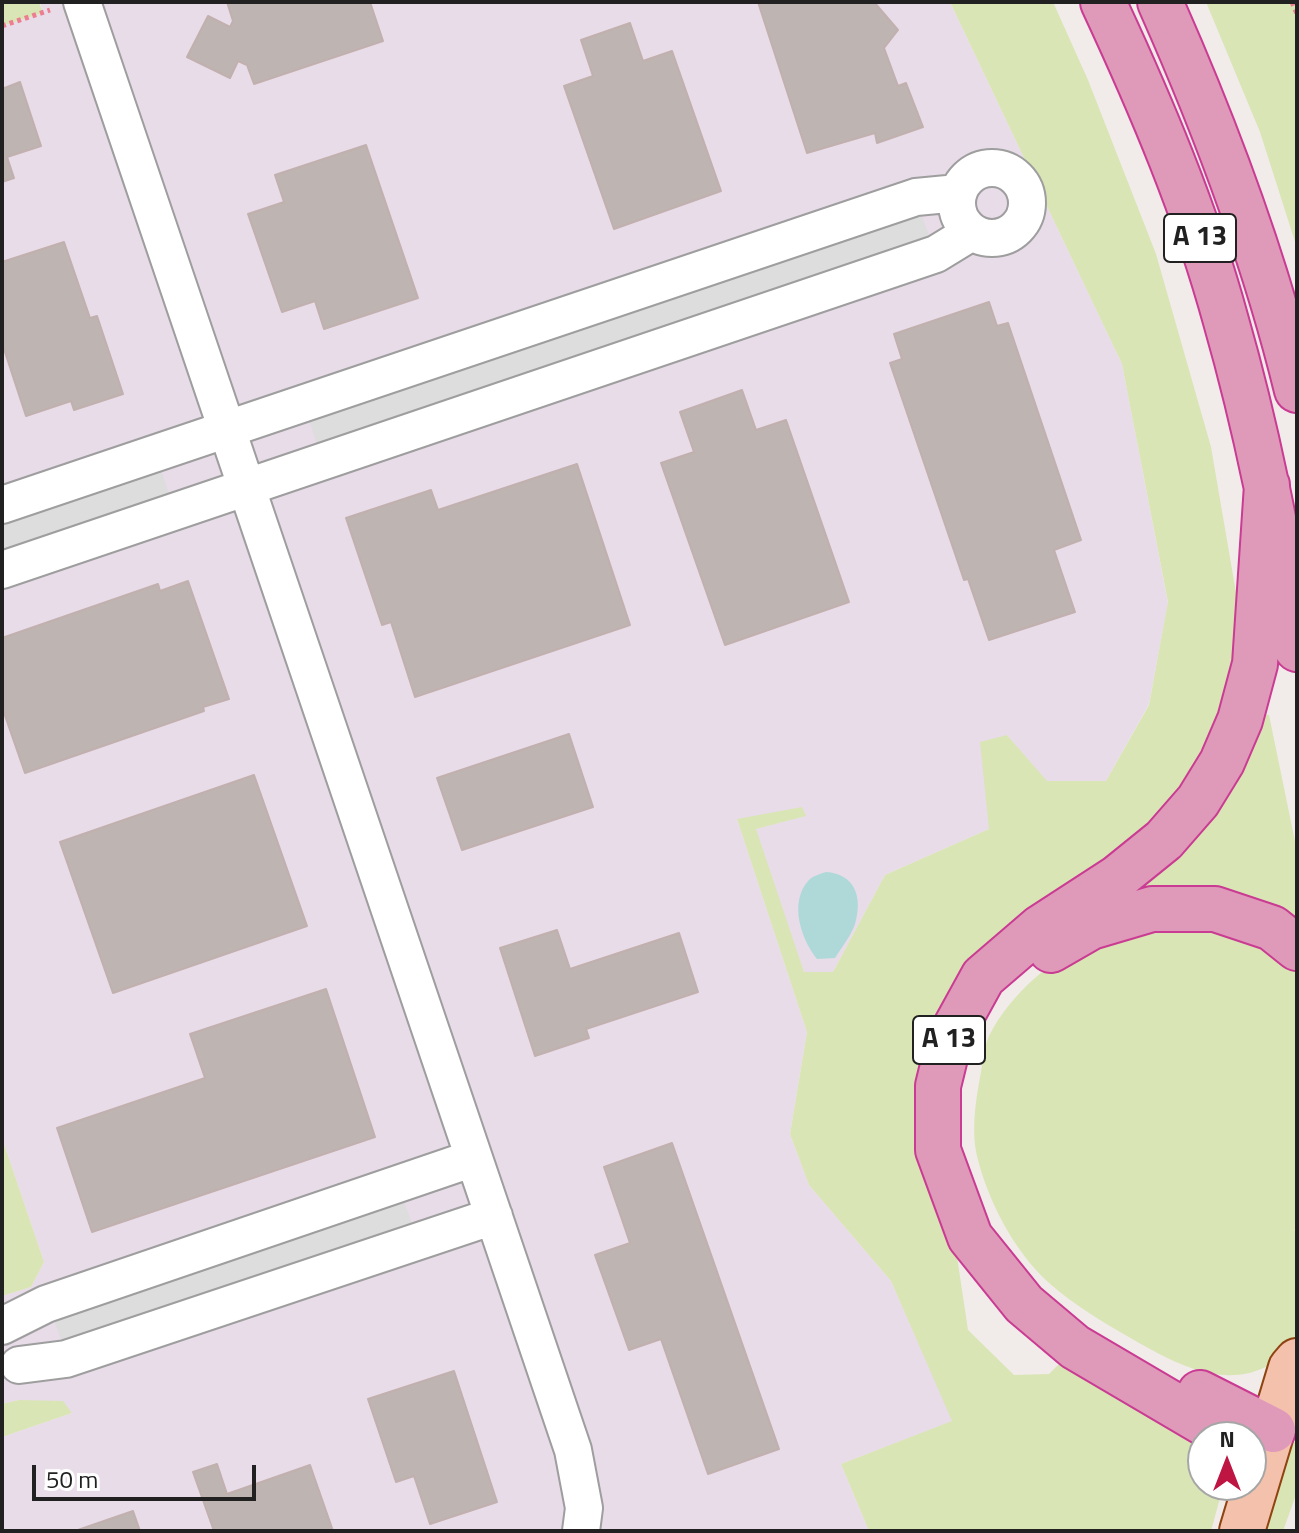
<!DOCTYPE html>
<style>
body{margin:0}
#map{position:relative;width:1299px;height:1533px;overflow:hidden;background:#f1ece9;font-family:"Titillium Web",sans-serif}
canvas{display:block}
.frame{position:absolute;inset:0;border:4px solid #212121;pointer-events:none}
.north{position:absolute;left:1187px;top:1421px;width:80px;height:80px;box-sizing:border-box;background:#fff;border:2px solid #a6a6a6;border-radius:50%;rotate:0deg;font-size:22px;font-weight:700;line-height:32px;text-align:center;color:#212121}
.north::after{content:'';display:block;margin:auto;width:28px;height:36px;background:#be1542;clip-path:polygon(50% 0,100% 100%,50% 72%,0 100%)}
.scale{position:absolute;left:32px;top:1465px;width:224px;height:36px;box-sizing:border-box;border:4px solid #212121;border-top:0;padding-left:10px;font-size:24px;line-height:28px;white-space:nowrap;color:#212121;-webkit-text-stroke:6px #fff;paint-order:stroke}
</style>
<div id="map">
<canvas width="1299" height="1533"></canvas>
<div class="frame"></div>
<div class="north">N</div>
<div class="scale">50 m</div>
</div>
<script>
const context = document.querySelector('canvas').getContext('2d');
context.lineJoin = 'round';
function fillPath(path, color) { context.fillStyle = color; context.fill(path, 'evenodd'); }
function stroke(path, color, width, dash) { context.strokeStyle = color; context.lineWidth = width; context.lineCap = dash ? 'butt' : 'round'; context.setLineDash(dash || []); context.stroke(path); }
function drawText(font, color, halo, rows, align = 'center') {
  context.font = font + ' "Titillium Web",sans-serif'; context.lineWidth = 6; context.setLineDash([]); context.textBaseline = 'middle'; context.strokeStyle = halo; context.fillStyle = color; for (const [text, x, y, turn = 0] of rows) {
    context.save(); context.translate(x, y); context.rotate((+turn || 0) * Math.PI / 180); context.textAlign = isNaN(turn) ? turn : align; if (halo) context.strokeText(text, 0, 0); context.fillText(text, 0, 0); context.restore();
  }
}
fillPath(new Path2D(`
 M 40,2 L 950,2 L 1122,364 L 1168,603 L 1149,704 L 1106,781 L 1046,781 L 1007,735 L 989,829 L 885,875 L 833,972 L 804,973 L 755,829 L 805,816 L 737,819 L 807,1032 L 790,1134 L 809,1185 L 891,1281 L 953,1421 L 841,1464 L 869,1531 L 2,1531 L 2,1437 L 72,1413 L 19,1400 L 2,1404 L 2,1296 L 31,1287 L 44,1262 L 2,1138 L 2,26 L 43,13 Z`), '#e8dce9');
fillPath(new Path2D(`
 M 2,2 L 39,2 L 43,13 L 2,26 Z
 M 950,2 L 1053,2 L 1088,80 L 1156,254 L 1211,447 L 1240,616 L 1227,714 L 1177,803 L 958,979 L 956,1250 L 968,1330 L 1014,1375 L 1049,1374 L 1060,1363 L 1203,1437 L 1203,1485 L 1223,1487 L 1211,1531 L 869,1531 L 841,1464 L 952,1421 L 891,1281 L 809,1185 L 790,1134 L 807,1032 L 737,819 L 802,807 L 806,816 L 756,829 L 804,972 L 833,972 L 885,875 L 989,829 L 980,742 L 1007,735 L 1047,781 L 1106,781 L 1149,705 L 1168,602 L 1122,364 Z
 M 1206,2 L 1297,2 L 1297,248 L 1260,132 Z
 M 1256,713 L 1269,715 L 1297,851 L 1297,930 L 1148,895 L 1123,886 Z
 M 1214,920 L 1297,965 L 1297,1228 L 1294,1230 L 1297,1232 L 1297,1342 C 1247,1399 1189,1372 1134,1340 C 1104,1323 1074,1305 1048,1282 C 1014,1251 988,1201 977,1156 C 971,1130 976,1098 981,1072 C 983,1061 984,1047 989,1036 C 1010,994 1052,959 1094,939 C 1105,934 1119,934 1130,932 C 1158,928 1186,924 1214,920 Z
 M 2,1138 L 44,1262 L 31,1287 L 2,1296 Z
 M 19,1400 L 63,1401 L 72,1413 L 2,1437 L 2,1404 Z
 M 1297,1436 L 1297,1492 L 1283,1531 L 1264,1531 L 1283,1467 Z`), '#d9e5b5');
fillPath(new Path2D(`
 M 919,207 L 932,244 L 319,451 L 307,414 Z
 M 159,463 L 171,500 L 2,557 L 2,517 Z
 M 401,1192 L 414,1230 L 64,1349 L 51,1312 Z`), '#ddd');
fillPath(new Path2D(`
 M 826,872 C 855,874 863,897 855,924 C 851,936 841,948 835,958 L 817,959 C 801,939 789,903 808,881 C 812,876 820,874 826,872 Z`), '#aed9d8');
const building = new Path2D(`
 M 227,2 L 370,2 L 383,41 L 254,84 L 247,65 L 238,61 L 230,78 L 187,57 L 208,16 L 230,27 L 233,21 Z
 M 758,2 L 874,2 L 898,30 L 884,48 L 898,86 L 906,83 L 923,127 L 877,143 L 875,133 L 807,153 Z
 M 630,23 L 643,61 L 672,51 L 721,191 L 614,229 L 564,86 L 593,76 L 581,40 Z
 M 20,82 L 41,146 L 7,157 L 14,178 L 2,182 L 2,89 Z
 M 366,145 L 418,298 L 324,329 L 315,301 L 282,312 L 248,214 L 284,202 L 275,175 Z
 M 64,242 L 90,318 L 97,316 L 123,394 L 74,410 L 71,401 L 26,416 L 2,343 L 2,262 Z
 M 989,302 L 997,326 L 1008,323 L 1081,540 L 1054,550 L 1075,612 L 989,640 L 968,579 L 964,580 L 890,363 L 902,359 L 894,334 Z
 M 742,390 L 756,430 L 786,420 L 849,602 L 725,645 L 661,463 L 694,452 L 680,412 Z
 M 577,464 L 630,625 L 415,697 L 391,622 L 382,625 L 346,518 L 431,490 L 438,510 Z
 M 188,581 L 229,699 L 203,707 L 204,711 L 25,773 L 2,707 L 2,638 L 158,584 L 160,591 Z
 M 569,734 L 593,807 L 462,850 L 437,778 Z
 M 254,775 L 307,926 L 113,993 L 60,842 Z
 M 557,930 L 570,969 L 679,933 L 698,992 L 586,1029 L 589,1038 L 535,1056 L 500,948 Z
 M 326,989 L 375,1137 L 92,1232 L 57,1128 L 205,1078 L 190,1034 Z
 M 672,1143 L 779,1449 L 708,1474 L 661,1339 L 629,1350 L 595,1255 L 630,1243 L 604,1167 Z
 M 454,1371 L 497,1502 L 430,1524 L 414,1476 L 396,1482 L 368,1399 Z
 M 217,1464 L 227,1494 L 310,1465 L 333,1531 L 214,1531 L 193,1472 Z
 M 133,1511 L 140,1531 L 75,1531 Z`);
fillPath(building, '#beb4b2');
stroke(building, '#c1b0ad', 2);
const minor = new Path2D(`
 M 82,2 L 573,1450 L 584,1508 L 581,1531
 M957 203a35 35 0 1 1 70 0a35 35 0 1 1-70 0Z
 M 2,505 L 916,197 L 958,193
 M 2,570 L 936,254 L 972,232
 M 2,1326 L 46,1304 L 474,1158
 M 19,1365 L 66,1359 L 494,1216`);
const major = new Path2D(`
 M 1242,1531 L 1291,1368 L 1297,1361`);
const highway = new Path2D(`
 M 1103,2 C 1151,105 1196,211 1226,321 C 1257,429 1278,538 1297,649
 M 1160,2 C 1216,128 1264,255 1297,390
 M 1051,950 L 1091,927 L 1152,909 L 1215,909 L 1272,928 L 1297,948
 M 1200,1393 L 1273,1430
 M 1228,1437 L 1075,1347 L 1024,1304 L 970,1237 L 938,1150 L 938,1086 L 950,1037 L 983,977 L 1040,928 L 1117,878 L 1164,840 L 1198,801 L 1222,762 L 1240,720 L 1255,664 L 1267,485`);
stroke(minor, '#9e9e9e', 40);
stroke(major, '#8f4310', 48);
stroke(highway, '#ca3b93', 48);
stroke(new Path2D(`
 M 1292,2 L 1297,14
 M 2,26 L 50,10`), '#ed7e91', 5, [4, 4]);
stroke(minor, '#fff', 36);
stroke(major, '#f3c1ac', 44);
stroke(highway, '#df9ab9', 44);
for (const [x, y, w] of [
 [1200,238,72],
 [949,1040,72]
]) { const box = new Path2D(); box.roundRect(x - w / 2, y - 24, w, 48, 6); context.fillStyle = '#fff'; context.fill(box); stroke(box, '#212121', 2); }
drawText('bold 28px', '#212121', null, [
 ["A 13",1200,238],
 ["A 13",949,1040]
]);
</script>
